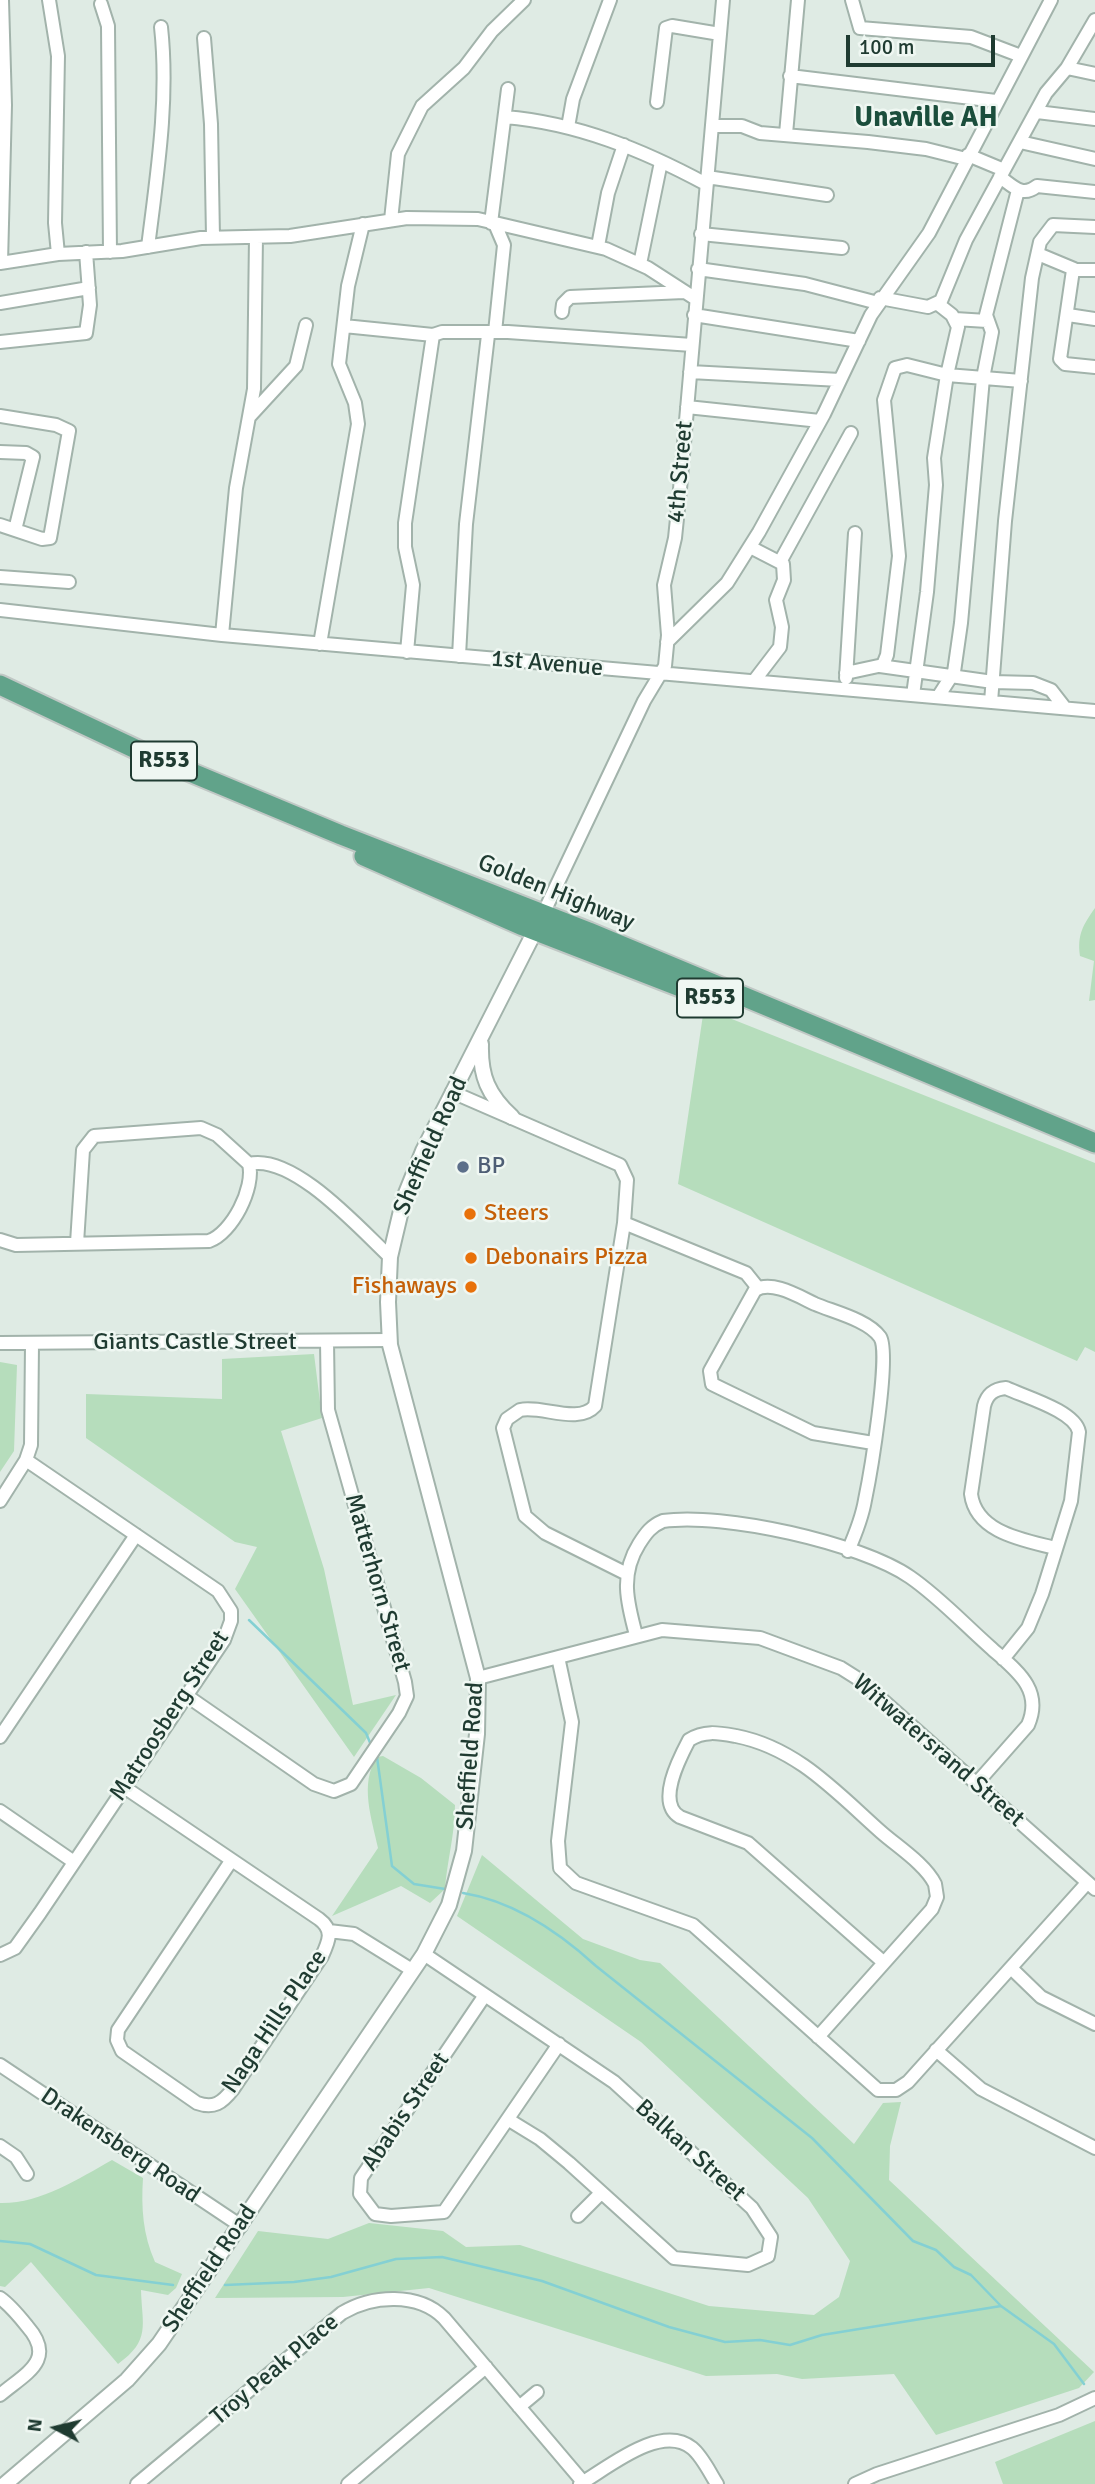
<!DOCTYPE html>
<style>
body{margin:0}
#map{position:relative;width:1095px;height:2484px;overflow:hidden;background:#dfebe4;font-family:Signika,sans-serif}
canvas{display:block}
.north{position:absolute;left:21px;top:2393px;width:70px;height:70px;-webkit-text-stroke:5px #eff7f2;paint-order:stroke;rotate:277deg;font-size:19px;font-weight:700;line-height:28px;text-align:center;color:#1f3b31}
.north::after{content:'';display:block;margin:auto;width:24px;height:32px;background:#1f3b31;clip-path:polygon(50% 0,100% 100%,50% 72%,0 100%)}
.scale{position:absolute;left:846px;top:35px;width:149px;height:32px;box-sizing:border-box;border:4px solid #1f3b31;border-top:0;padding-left:9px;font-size:21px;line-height:24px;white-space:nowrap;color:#1f3b31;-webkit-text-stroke:5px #eff7f2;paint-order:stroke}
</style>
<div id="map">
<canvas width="1095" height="2484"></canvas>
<div class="north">N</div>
<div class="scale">100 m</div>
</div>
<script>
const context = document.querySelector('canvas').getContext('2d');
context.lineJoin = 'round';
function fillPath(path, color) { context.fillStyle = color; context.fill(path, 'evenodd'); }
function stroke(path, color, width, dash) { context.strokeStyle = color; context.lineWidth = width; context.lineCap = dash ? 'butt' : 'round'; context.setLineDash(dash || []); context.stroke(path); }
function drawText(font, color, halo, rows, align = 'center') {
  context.font = font + ' Signika,sans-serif'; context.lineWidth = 5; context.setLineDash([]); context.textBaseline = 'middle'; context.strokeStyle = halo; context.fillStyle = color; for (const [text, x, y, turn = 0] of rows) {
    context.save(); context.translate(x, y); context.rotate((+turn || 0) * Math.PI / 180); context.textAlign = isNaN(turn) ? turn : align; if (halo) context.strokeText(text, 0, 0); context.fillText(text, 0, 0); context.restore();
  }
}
fillPath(new Path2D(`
 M 1095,908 L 1095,1000 L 1089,1001 L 1094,961 L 1080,956 C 1077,935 1083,925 1095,908 Z
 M 704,1008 L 1095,1163 L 1095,1352 L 1085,1347 L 1077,1361 L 678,1184 Z
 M 314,1354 L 322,1418 L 281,1431 L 324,1569 L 353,1705 L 396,1695 L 354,1757 L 235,1589 L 257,1547 L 235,1542 L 86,1438 L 86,1394 L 222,1399 L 222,1359 Z
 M 0,1362 L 17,1365 L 14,1451 L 0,1472 Z
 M 383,1756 L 421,1778 L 455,1805 C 455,1834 447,1861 445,1889 L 430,1903 L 401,1886 L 332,1916 L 378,1848 C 372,1819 359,1784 377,1757 Z
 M 482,1855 L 583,1939 L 640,1960 L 660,1963 L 854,2144 L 883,2103 L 901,2102 L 890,2146 L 889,2180 L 1094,2372 L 1079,2388 L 936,2435 L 894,2374 L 802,2379 L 777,2374 L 706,2376 L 429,2288 L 343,2297 L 215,2298 L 258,2231 L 328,2239 L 369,2223 L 443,2231 L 466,2247 L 520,2245 L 709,2306 L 814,2315 L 839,2297 L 850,2261 L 808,2198 L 641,2042 L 457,1916 Z
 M 112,2160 L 143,2178 C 141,2208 143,2235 155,2262 L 182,2274 L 176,2288 L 168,2295 L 141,2290 C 142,2326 151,2340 118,2364 L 31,2262 L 5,2287 L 0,2286 L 0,2203 C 40,2204 78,2179 112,2160 Z
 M 1095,2421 L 1095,2484 L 1003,2484 L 995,2462 Z`), '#b6ddbc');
stroke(new Path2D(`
 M 249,1620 L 366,1733 L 371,1745
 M 377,1757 L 392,1866 L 414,1884 L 445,1889
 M 463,1893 C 513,1901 560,1933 596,1966 L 812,2138 L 913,2241 L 936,2250 L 954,2267 L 971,2275 L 1001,2306
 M 0,2241 L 30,2244 L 96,2275 L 173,2285
 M 225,2285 L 294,2282 L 331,2277 L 396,2259 L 442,2257 L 542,2281 L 669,2327 L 725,2342 L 760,2340 L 790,2345 L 822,2335 L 1001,2306 L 1054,2344 L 1084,2384`), '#84d0d3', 2.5);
const minor = new Path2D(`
 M 49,0 L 58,56 L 55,223 L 58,254
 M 852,0 L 860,28 L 971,37 L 1021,56
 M 101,4 L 108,26 L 110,252
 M 204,38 L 211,124 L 213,237
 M 1067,68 L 1095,74
 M 790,76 L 996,101
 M 657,102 L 666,28 L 672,26 L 720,34
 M 1037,112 L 1095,119
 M 505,117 C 577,123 643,150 706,184
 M 712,126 L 742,126 L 760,133 L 868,142 L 926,149 L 966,159
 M 568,127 L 573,99 L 610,0
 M 786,134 L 798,0
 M 1020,142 L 1095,159
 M 968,155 L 1004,170
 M 707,177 L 827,195
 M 1000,177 C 1013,186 1022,198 1037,186 L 1095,192
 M 391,220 L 398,154 L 422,106 L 464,68 L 492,31 L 524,0
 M 491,223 L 508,89
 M 701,234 L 842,248
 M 598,246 L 608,193 L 624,145
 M 148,247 C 157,174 169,100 161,27
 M 1038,254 L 1074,269
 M 0,263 L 58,254 L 122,251 L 201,238 L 290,236 L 407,218 L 478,219 L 606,249 L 648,268 L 696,299
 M 1,263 L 5,105 L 2,0
 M 640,264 L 661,162
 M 698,269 L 805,284 L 878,303
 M 1095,270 L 1073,270 L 1060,359 L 1065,364 L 1095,367
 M 880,298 L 928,307 L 941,301 L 966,240 L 1004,170 L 1046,93 L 1067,68 L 1095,20
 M 0,303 L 89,288
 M 562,312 L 563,304 L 570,297 L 684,292
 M 694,315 L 859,341
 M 1068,315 L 1095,319
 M 955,319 L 987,321
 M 344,326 L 433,335 L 442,332 L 508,332 L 692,345
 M 495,332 L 504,245 L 495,224
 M 0,342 L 86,333 L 90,305 L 86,252
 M 690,372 L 840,380
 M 687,407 L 820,421
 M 0,416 L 56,425 L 69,431 L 50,538 L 42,539 L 0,525
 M 250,416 L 296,366 L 306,325
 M 0,452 L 26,453 L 33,457 L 15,530
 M 750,547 L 783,564 L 784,580 L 776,600 L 782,627 L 780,647 L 754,681
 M 780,562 L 851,433
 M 0,577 L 69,582
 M 0,610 L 222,635 L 1095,711
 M 222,635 L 236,488 L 254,389 L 256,237
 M 667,642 L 727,583 L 759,532 L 824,414 L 871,315 L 929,233 L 1051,0
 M 320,644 L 358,424 L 355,403 L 339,364 L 348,286 L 363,224
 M 407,652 L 413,585 L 405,547 L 405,523 L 433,335
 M 459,656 L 466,524 L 488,335
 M 880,666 L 993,682 L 1033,683 L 1051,690 L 1065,708
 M 846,673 L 883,665 L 887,655 L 899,556 L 884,400 L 895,368 L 907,365 L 947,375 L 1021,381
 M 846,678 L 855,533
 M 913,695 L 927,592 L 936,485 L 934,458 L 947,375 L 958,327 L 952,315 L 938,304
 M 938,697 L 954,672 L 961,623 L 983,378 L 992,332 L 986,315 L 1018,190
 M 991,702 L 1005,521 L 1032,278 L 1040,242 L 1053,225 L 1095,227
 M 543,914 L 644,701 L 665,666 L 668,635 L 664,585 L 675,538 L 680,489 L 723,0
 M 452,1092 L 620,1165 L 627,1180 L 624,1223 L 595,1406 C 578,1425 542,1405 520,1410 L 507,1419 L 503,1428 L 525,1516 L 545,1533 L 627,1574
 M 249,1164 C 293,1153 360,1229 390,1257
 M 624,1223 L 746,1273 L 758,1288
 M 0,1240 L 16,1245 L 209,1241 C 232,1233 255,1188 249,1164 L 217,1135 L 201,1128 L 94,1136 L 83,1150 L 77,1243
 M 0,1343 L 390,1340
 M 0,1501 L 26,1460 L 31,1445 L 32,1344
 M 848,1551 C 855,1535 862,1518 865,1500 C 870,1476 891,1353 880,1337 C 868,1320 834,1312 815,1304 C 798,1296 772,1280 755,1290 L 710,1371 L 712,1384 L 813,1433 L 873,1443
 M 636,1635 C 627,1602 620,1574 639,1544 C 646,1533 651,1526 663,1521 C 722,1512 861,1543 910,1577 C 939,1597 964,1624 990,1647 C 1014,1669 1044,1688 1028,1725 L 976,1784
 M 558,1657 L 572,1722 L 558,1841 L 560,1868 L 576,1883 L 693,1925 L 878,2090 L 896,2090 L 908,2082 L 1087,1883
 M 1003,1659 L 1028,1628 L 1042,1594 L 1071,1501 L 1079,1432 C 1075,1411 1025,1397 1006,1388 C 994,1389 987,1394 984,1406 L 971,1494 C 976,1533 1024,1540 1055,1548
 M 478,1678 L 662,1630 L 760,1638 L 841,1668 L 860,1680 L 1095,1889
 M 187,1696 L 314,1784 L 334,1791 L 351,1784 L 399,1713 L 407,1696 L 405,1682 L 328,1410 L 327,1341
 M 0,1737 L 136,1535
 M 124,1787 L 319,1919 C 334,1930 329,1941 322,1956 L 233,2089 C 222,2103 214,2109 197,2103 L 122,2051 L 117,2040 L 118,2030 L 231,1861
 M 0,1811 L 74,1862
 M 329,1931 L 354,1934 L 412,1970
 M 424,1954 L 614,2082 L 752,2208 L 771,2237 L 768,2256 L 748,2265 L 674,2258 L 569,2163 L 540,2139 L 509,2120
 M 0,1955 L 15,1948 L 40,1913 L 224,1640 L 231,1621 L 231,1611 L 218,1591 L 26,1460
 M 1011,1968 L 1041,1997 L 1095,2024
 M 485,1995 L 361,2178 L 360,2194 L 375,2214 L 391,2216 L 444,2212 L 559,2044
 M 818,2037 L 932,1909 L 937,1897 L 935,1884 C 925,1864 898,1847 881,1832 C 836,1792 797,1748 736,1736 C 719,1733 704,1730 689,1740 C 679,1759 656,1803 680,1817 L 748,1843 L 882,1961
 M 936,2050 L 981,2089 L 1095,2148
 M 0,2065 L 241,2226
 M 0,2146 L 16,2157 L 27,2174
 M 578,2216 L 601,2193
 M 0,2298 C 10,2305 19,2316 27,2326 C 57,2360 26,2373 0,2395
 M 519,2407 L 537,2392
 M 137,2484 L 342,2313 C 372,2295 418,2292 444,2318 L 583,2482
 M 348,2484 L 486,2367
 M 580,2484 C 609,2467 661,2423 692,2448 C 702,2456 710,2473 717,2484
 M 855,2484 L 877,2474 L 1059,2415 L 1095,2398`);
const tertiary = new Path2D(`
 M 481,1044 C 480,1076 488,1095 512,1117
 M 5,2484 L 127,2380 L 159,2344 L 424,1954 L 449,1905 L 464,1851 L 477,1734 L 478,1678 L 390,1345 L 388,1302 L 390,1257 L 404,1198 L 423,1151 L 538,925`);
const primary = new Path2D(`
 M 0,685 L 142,752 L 341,835 L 589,932 L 1095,1143
 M 364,856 L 523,926 L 711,999`);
stroke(minor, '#a2b3ab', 16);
stroke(tertiary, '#a2b3ab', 18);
stroke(primary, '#c0c8c5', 23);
stroke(minor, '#fff', 12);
stroke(tertiary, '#fff', 14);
stroke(primary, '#61a38a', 19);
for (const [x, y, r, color] of [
 [463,1167,7,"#5c6f8a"],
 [470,1214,7,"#e8710a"],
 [471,1258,7,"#e8710a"],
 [471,1287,7,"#e8710a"]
]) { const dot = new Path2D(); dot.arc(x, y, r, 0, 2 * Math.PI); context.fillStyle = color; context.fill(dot); stroke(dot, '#eff7f2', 2.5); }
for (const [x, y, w] of [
 [164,761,66],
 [710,998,66]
]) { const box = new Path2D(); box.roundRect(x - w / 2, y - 19.5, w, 39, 5); context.fillStyle = '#eff7f2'; context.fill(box); stroke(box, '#1f3b31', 2); }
drawText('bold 23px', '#1f3b31', null, [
 ["R553",164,761],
 ["R553",710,998]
]);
drawText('24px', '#1f3b31', '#eff7f2', [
 ["4th Street",681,472,-85],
 ["1st Avenue",547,664,5],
 ["Golden Highway",556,893,22],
 ["Sheffield Road",431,1146,-66],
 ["Giants Castle Street",195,1343],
 ["Matterhorn Street",377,1583,74],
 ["Matroosberg Street",170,1716,-57],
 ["Witwatersrand Street",938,1751,41],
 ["Sheffield Road",471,1756,-86],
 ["Naga Hills Place",275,2022,-56],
 ["Ababis Street",406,2112,-56],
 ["Drakensberg Road",120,2146,34],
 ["Balkan Street",690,2151,42],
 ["Sheffield Road",210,2269,-56],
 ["Troy Peak Place",275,2370,-40]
]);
drawText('24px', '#4e5e75', '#eff7f2', [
 ["BP",477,1167]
], 'left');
drawText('24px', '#c56008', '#eff7f2', [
 ["Steers",484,1214],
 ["Debonairs Pizza",485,1258],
 ["Fishaways",457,1287,"right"]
], 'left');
drawText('bold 28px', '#1b4e3c', '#eff7f2', [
 ["Unaville AH",926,119]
]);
</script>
